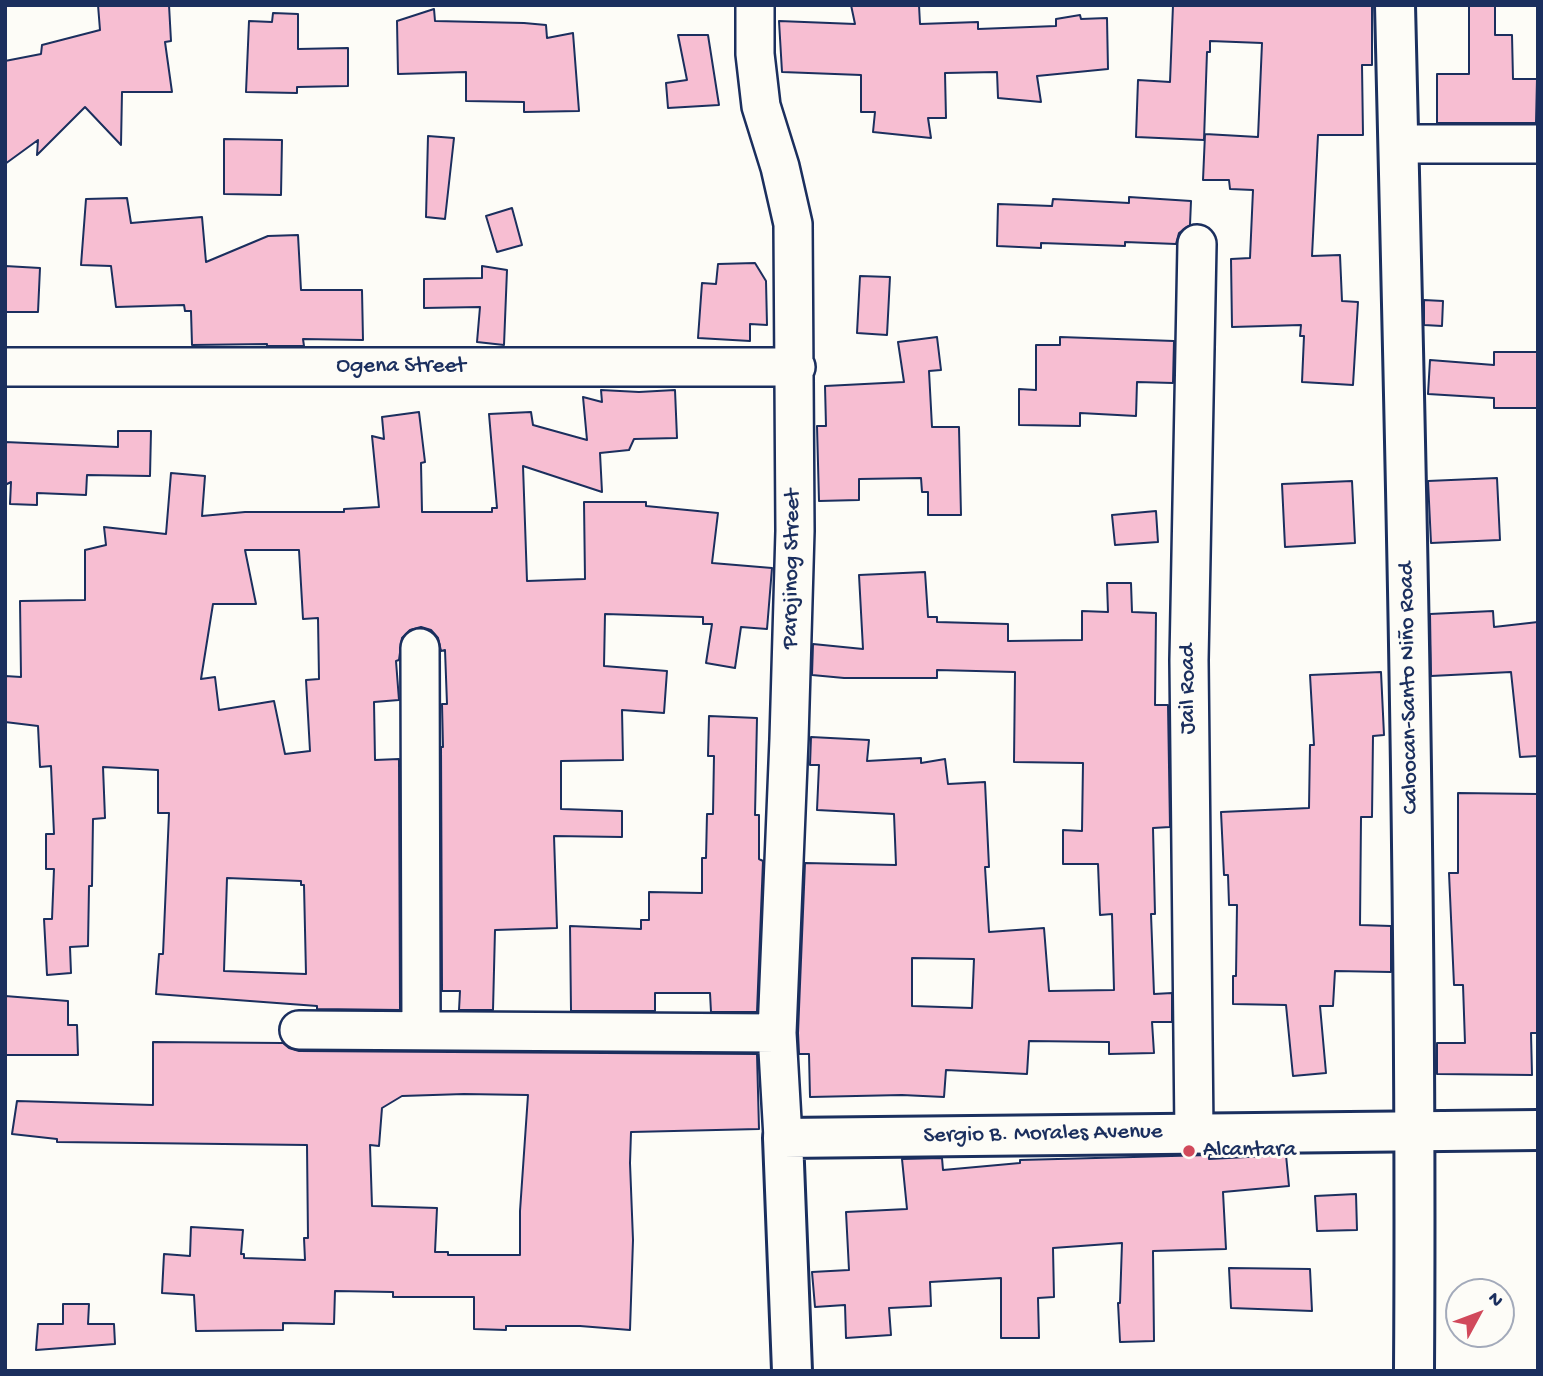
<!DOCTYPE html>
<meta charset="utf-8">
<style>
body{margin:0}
#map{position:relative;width:1543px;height:1376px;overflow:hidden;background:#fdfcf7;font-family:"Gochi Hand",sans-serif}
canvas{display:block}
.frame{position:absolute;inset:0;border:7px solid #1b2f5e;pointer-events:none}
.north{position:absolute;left:1445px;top:1278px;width:70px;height:70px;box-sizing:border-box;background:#fdfcf7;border:2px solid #a3aaba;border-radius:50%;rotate:49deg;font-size:19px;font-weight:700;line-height:28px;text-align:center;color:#1b2f5e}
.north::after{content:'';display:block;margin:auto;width:24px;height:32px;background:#d1495b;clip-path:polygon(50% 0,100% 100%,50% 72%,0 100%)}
</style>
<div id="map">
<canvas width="1543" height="1376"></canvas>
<div class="frame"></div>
<div class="north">N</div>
</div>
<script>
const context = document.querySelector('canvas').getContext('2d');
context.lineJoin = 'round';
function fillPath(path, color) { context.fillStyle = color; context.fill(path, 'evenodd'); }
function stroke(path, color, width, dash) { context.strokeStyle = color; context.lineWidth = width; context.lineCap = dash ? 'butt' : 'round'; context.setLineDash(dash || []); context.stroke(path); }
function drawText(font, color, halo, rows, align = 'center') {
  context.font = font + ' "Gochi Hand",sans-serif'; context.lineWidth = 6; context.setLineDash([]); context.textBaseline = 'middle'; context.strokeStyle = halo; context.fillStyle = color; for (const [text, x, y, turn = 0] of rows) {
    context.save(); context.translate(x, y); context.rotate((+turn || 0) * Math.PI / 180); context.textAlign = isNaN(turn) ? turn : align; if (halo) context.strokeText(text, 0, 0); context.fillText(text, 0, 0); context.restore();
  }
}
const building = new Path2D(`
 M 98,5 L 169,5 L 171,41 L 165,42 L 172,92 L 122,92 L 121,145 L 85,107 L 37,155 L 38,140 L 5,164 L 5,61 L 41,54 L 42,45 L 100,30 Z
 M 851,5 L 919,5 L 920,24 L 978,22 L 978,29 L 1056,26 L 1056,19 L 1080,15 L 1081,19 L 1107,18 L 1108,69 L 1037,76 L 1041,102 L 998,98 L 997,72 L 945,73 L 946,118 L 928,118 L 931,138 L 873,132 L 875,112 L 861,112 L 861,75 L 782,72 L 779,21 L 855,24 Z
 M 1173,5 L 1372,5 L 1372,65 L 1362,65 L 1363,135 L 1318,135 L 1312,256 L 1340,255 L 1342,301 L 1358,302 L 1353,385 L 1302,382 L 1304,336 L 1300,336 L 1301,325 L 1232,327 L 1231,259 L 1250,258 L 1253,190 L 1230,189 L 1229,180 L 1203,180 L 1205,134 L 1258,137 L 1262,43 L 1210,41 L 1210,52 L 1207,52 L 1204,140 L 1136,137 L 1138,80 L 1170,82 Z
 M 1469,5 L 1495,5 L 1495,35 L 1512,35 L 1513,79 L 1537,79 L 1536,123 L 1437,123 L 1437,74 L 1469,74 Z
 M 434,9 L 435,21 L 524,23 L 546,25 L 547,38 L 573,33 L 579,111 L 524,112 L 524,102 L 466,101 L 466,72 L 398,74 L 397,21 Z
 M 273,13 L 298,14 L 298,49 L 348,48 L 348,86 L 297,87 L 297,93 L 246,92 L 249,21 L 272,22 Z
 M 678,35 L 708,35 L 719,105 L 668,108 L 666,83 L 687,80 Z
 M 428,136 L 454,138 L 445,219 L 426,217 Z
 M 224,139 L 282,140 L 281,195 L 224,194 Z
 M 1129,197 L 1191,201 L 1190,225 L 1179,233 L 1176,244 L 1125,242 L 1125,246 L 1041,243 L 1041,248 L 997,246 L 998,204 L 1052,206 L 1053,199 L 1129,203 Z
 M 127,198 L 131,223 L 202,217 L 206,262 L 268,236 L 298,235 L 301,290 L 362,290 L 363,340 L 303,339 L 304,346 L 267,346 L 267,344 L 192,345 L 191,311 L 185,311 L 184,305 L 116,307 L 111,266 L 81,265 L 86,199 Z
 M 512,208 L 522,245 L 497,252 L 486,216 Z
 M 755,263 L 766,281 L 767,325 L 750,324 L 750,341 L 698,338 L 702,283 L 716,284 L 718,264 Z
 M 5,266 L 40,268 L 38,312 L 5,312 Z
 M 482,266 L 507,270 L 504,345 L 477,342 L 480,307 L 424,308 L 424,279 L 482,278 Z
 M 860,276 L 890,277 L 887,335 L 857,333 Z
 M 1424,300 L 1443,301 L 1442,326 L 1424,325 Z
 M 937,337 L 941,370 L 929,371 L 932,427 L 959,427 L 961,515 L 928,515 L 928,492 L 922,492 L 921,478 L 859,479 L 859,500 L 819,501 L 817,426 L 826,426 L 825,386 L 904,382 L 898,342 Z
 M 1060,337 L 1174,341 L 1173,383 L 1137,382 L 1136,416 L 1080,413 L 1080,426 L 1019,425 L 1019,389 L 1036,390 L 1036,345 L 1060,345 Z
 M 1494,352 L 1538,352 L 1538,408 L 1494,408 L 1494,398 L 1428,394 L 1430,360 L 1494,365 Z
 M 601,390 L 639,392 L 675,390 L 677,438 L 634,439 L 629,450 L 600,453 L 602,492 L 523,466 L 527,581 L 585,579 L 584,502 L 646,502 L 646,506 L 718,513 L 712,563 L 772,568 L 767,629 L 741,627 L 735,668 L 706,663 L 712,624 L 703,624 L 703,617 L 605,614 L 604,666 L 667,671 L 664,713 L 622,710 L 623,760 L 561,761 L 561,809 L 622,811 L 622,837 L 554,836 L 557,928 L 495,930 L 493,1010 L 459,1010 L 460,991 L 442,991 L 441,747 L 443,747 L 442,704 L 447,704 L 445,650 L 441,651 L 438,638 L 431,630 L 421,627 L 410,630 L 402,638 L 399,660 L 396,661 L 399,700 L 374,702 L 375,760 L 399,759 L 400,1010 L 317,1009 L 317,1006 L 156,994 L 159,954 L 163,954 L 169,813 L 158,813 L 158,770 L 103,767 L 105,818 L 93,819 L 92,886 L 89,886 L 88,946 L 70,947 L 71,973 L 47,975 L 44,919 L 52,919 L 54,869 L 46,869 L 46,834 L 54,834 L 51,766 L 40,767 L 38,726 L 5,722 L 5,676 L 21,677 L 20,601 L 85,600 L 85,550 L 106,545 L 104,527 L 166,534 L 171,473 L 205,476 L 202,516 L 245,512 L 344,512 L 344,509 L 379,507 L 372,436 L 384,439 L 382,417 L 419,412 L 425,462 L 421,463 L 422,512 L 492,512 L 492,508 L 497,508 L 489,414 L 531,412 L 533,425 L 587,440 L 583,397 L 602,402 ZM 245,550 L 299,550 L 303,619 L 318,618 L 319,679 L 306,680 L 310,751 L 285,754 L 274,701 L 219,710 L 215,677 L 201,679 L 213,604 L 256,604 ZM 227,878 L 301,881 L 301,885 L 304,885 L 306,974 L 224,971 Z
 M 118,431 L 151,431 L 150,476 L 87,475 L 86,495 L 37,493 L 37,505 L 10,504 L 11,482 L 5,485 L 5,442 L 118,447 Z
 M 1497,478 L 1500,540 L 1431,543 L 1428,481 Z
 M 1352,481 L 1355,543 L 1285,547 L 1282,484 Z
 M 1156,511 L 1158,542 L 1115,545 L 1112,515 Z
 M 925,572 L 928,617 L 937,617 L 937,622 L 1008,624 L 1008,641 L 1082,640 L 1082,611 L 1108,612 L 1107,583 L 1131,583 L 1132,612 L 1156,613 L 1155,705 L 1168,705 L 1170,827 L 1153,828 L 1155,914 L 1151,914 L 1154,994 L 1172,993 L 1172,1022 L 1152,1022 L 1154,1053 L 1109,1054 L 1109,1042 L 1029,1041 L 1027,1074 L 946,1070 L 944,1097 L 902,1095 L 810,1097 L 809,1054 L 799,1054 L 798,1033 L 805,863 L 896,865 L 894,814 L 817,810 L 819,765 L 810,765 L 811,737 L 869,740 L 867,761 L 921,758 L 921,763 L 945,759 L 948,784 L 985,782 L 989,867 L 985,867 L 989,932 L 1044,928 L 1049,991 L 1114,990 L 1112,914 L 1100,915 L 1098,864 L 1063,864 L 1063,830 L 1082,831 L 1083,763 L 1014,762 L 1015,672 L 937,670 L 937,678 L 844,678 L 812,675 L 813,644 L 863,649 L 859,575 ZM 912,958 L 974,959 L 972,1008 L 912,1006 Z
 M 1493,611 L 1494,627 L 1538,622 L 1538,756 L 1520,757 L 1511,672 L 1431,676 L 1430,614 Z
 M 1381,672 L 1384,735 L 1373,736 L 1372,817 L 1361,817 L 1360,925 L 1391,926 L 1391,972 L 1335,971 L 1333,1006 L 1320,1006 L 1326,1073 L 1293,1076 L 1286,1005 L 1233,1004 L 1233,976 L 1236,976 L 1237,905 L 1229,905 L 1228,875 L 1224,875 L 1221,812 L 1309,808 L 1310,745 L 1314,745 L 1310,675 Z
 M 709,716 L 757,718 L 755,815 L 759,815 L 759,859 L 763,861 L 757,1012 L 711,1012 L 710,993 L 655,993 L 655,1011 L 571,1011 L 570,926 L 641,929 L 641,920 L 649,920 L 649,892 L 702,893 L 702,858 L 706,858 L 707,814 L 713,814 L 714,756 L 708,756 Z
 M 1458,793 L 1538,794 L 1538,1033 L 1531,1033 L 1532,1075 L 1437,1074 L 1437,1043 L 1465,1043 L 1463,985 L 1454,985 L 1449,873 L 1458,873 Z
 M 5,996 L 68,1001 L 68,1025 L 77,1025 L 78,1055 L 5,1055 Z
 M 153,1042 L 283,1043 L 289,1048 L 299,1051 L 757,1054 L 759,1129 L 631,1132 L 630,1163 L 633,1240 L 630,1330 L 580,1326 L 506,1326 L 506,1330 L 474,1329 L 474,1297 L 393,1297 L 393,1292 L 335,1291 L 334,1324 L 283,1323 L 283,1330 L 196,1331 L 194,1295 L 162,1293 L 164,1254 L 190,1256 L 191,1227 L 243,1230 L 241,1254 L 244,1254 L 244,1258 L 305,1260 L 304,1238 L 308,1238 L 307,1145 L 57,1142 L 57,1139 L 12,1134 L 17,1101 L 153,1105 ZM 464,1094 L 528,1095 L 520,1211 L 520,1255 L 448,1255 L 448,1252 L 435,1252 L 437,1208 L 372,1206 L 370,1145 L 379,1146 L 382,1108 L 402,1096 Z
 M 1209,1155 L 1209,1159 L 1286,1155 L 1289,1186 L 1223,1192 L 1226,1249 L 1153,1251 L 1154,1341 L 1120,1342 L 1118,1303 L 1120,1303 L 1122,1243 L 1053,1248 L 1054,1297 L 1038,1298 L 1039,1338 L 1001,1338 L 1001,1278 L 930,1282 L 931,1306 L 889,1308 L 891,1335 L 846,1338 L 845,1305 L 815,1307 L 812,1272 L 849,1270 L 846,1212 L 907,1209 L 902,1159 L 942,1158 L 943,1170 L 1020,1163 L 1020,1160 Z
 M 1356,1194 L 1357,1230 L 1317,1231 L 1315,1196 Z
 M 1229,1268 L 1310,1269 L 1312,1311 L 1231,1308 Z
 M 63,1304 L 89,1304 L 88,1324 L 114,1324 L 115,1344 L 36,1350 L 38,1324 L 63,1324 Z`);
fillPath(building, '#f7bed2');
stroke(building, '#1b2f5e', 2);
const minor = new Path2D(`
 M 755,5 L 755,54 L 761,106 L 780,167 L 793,224 L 795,531 L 789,739 L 777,1033 L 783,1138
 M 1399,144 L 1538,144
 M 5,367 L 796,367
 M 420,648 L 421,1031
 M 299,1030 L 777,1033
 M 1194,1134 L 1189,660 L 1197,244`);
const tertiary = new Path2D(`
 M 1395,5 C 1406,460 1417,915 1414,1371`);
const primary = new Path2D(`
 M 792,1371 L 783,1138 L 1538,1130`);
stroke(minor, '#1b2f5e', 42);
stroke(tertiary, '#1b2f5e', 44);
stroke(primary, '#1b2f5e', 44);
stroke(minor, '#fdfcf7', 37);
stroke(tertiary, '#fdfcf7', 38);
stroke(primary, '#fdfcf7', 38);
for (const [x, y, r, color] of [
 [1189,1151,7,"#d1495b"]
]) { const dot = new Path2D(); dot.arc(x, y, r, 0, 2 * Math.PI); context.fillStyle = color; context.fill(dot); stroke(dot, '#fdfcf7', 2.5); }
drawText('23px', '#1b2f5e', '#fdfcf7', [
 ["Ogena Street",401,367],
 ["Parojinog Street",793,569,-89],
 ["Caloocan-Santo Niño Road",1410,688,-91],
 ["Jail Road",1189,689,-90],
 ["Sergio B. Morales Avenue",1043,1135,-1]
]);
drawText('23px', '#1b2f5e', '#fdfcf7', [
 ["Alcantara",1203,1151]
], 'left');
</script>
